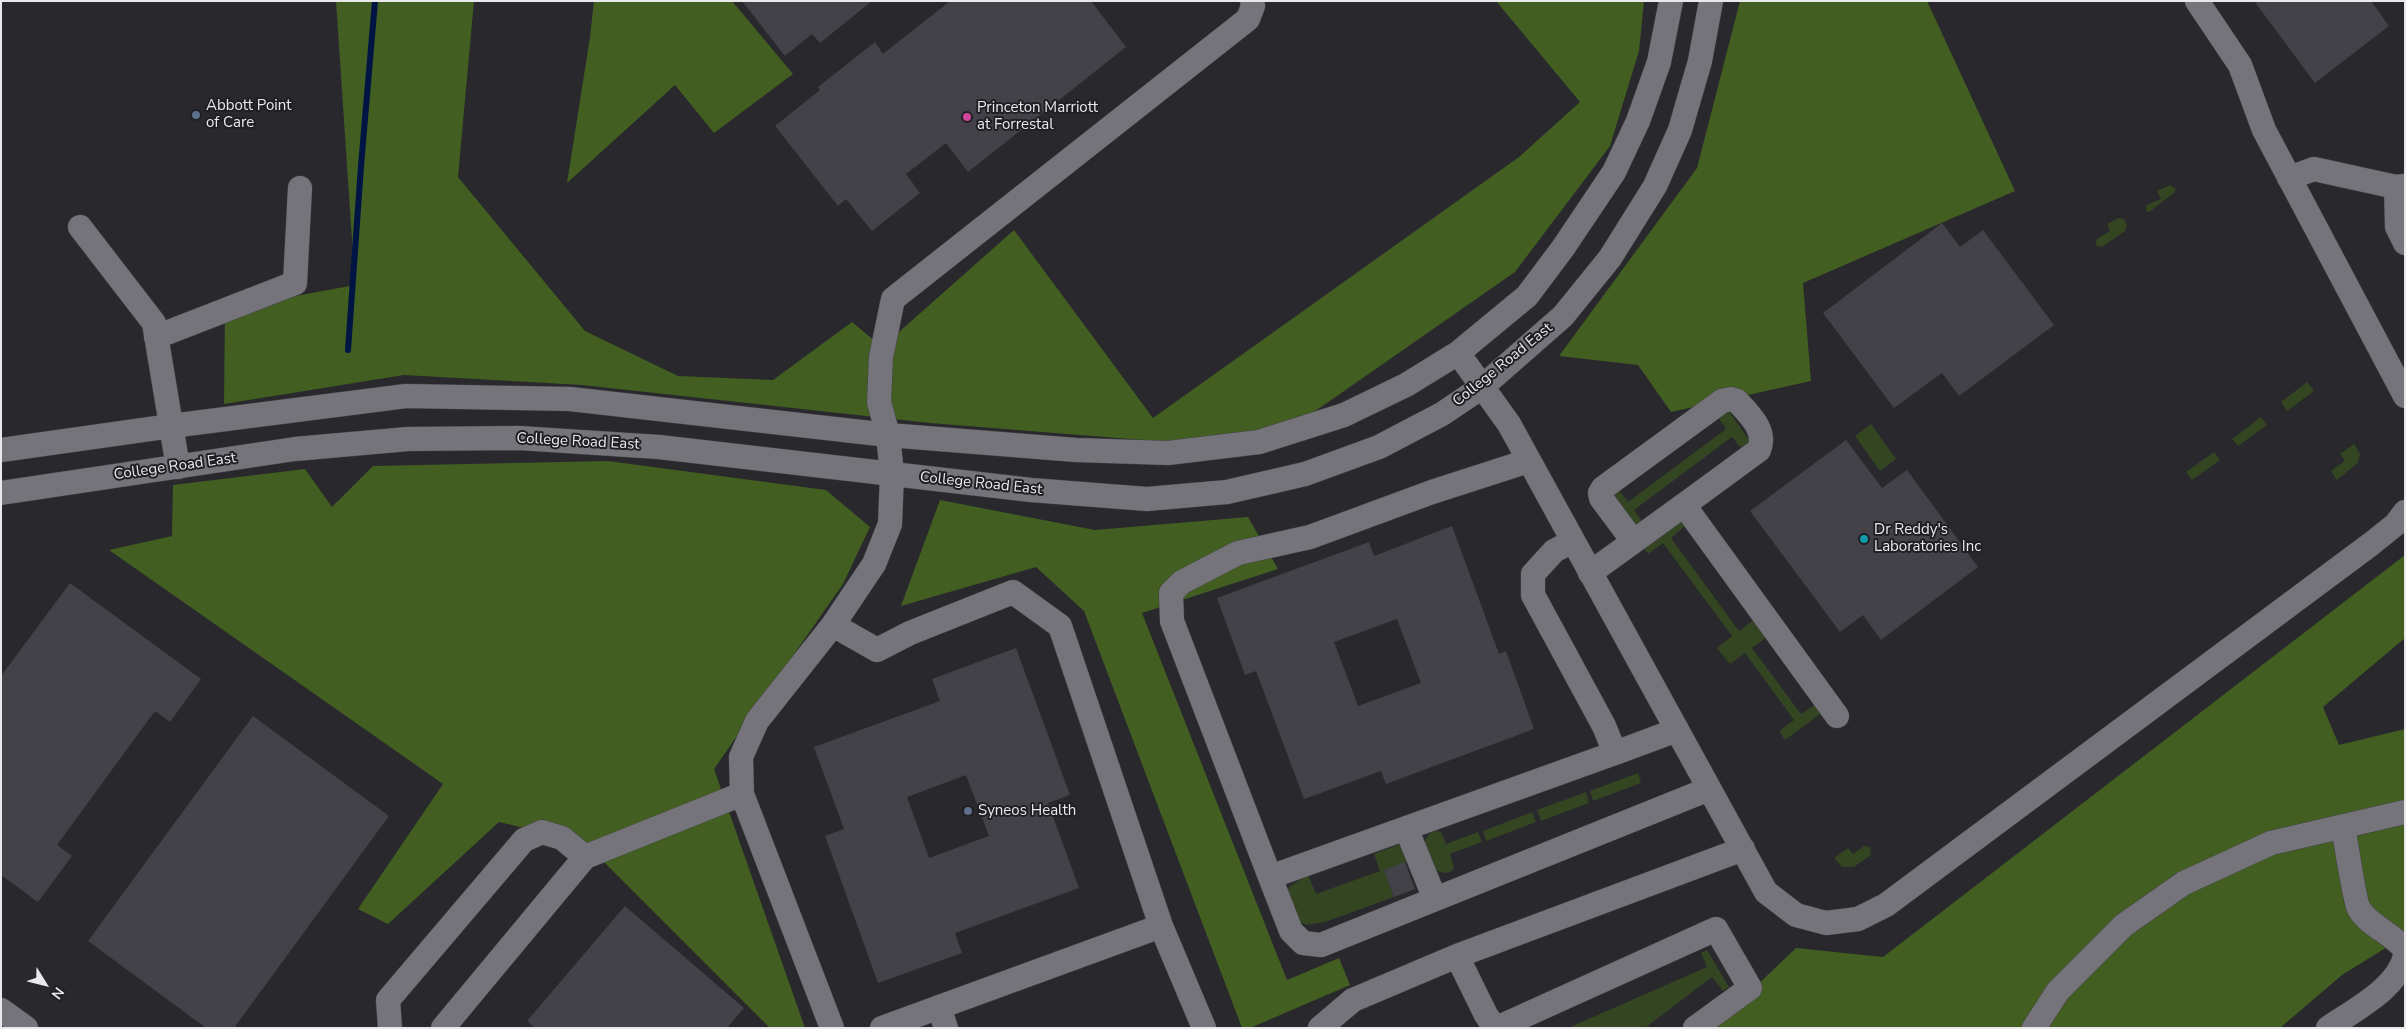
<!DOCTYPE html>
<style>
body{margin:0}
#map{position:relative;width:2406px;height:1029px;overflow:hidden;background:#28282d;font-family:"Nunito Sans",sans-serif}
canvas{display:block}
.frame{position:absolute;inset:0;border:2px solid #e9e9ec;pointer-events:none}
.north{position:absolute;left:20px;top:959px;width:50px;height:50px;-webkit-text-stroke:4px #1f1f24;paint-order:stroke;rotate:126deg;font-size:14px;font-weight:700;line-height:20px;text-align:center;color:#e9e9ec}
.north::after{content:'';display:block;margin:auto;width:18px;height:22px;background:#e9e9ec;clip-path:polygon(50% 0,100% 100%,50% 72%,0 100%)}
</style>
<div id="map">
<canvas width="2406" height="1029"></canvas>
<div class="frame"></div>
<div class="north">N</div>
</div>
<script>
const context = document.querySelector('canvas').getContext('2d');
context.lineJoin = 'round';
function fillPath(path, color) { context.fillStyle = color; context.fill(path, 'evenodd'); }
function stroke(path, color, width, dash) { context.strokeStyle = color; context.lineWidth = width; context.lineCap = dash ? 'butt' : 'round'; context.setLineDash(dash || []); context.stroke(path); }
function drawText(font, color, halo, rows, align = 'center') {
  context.font = font + ' "Nunito Sans",sans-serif'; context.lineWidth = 4; context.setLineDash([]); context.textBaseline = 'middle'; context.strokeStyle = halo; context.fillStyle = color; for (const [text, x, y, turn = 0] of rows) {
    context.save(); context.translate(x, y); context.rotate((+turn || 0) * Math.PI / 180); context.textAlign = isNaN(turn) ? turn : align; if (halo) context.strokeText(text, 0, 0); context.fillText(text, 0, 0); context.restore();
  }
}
fillPath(new Path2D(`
 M 2170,185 L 2176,189 L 2174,193 L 2149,212 L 2146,211 L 2146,205 L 2161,199 L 2157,191 Z
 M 2119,218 L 2124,219 L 2127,226 L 2125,231 L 2102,247 L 2097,246 L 2095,243 L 2098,238 L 2110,231 L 2107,224 Z
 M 2307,382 L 2314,391 L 2287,411 L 2281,402 Z
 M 1728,410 L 1750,441 L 1741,448 L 1732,437 L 1634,510 L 1642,521 L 1634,527 L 1612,496 L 1619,490 L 1628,502 L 1726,429 L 1718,417 Z
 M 2261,417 L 2267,425 L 2238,446 L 2232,439 Z
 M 1871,424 L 1896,459 L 1880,471 L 1855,436 Z
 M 2354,444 L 2360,454 L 2358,463 L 2337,480 L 2331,471 L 2345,461 L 2340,454 Z
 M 2214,452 L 2220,460 L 2192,480 L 2186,472 Z
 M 1680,519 L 1685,526 L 1671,538 L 1739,631 L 1754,620 L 1767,637 L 1752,648 L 1801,714 L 1816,704 L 1823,712 L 1785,740 L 1779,731 L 1794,720 L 1745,653 L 1730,664 L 1717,648 L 1732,636 L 1663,543 L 1648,554 L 1643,547 Z
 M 1638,773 L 1641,783 L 1593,801 L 1590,791 Z
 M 1586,792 L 1589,803 L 1541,821 L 1537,810 Z
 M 1532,812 L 1536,822 L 1486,841 L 1483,831 Z
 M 1436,830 L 1441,832 L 1446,844 L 1478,832 L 1482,842 L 1450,854 L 1454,867 L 1452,871 L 1446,873 L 1433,870 L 1422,848 L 1428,835 Z
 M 1400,844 L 1413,860 L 1384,870 L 1394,897 L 1325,922 L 1306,925 L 1299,921 L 1287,890 L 1290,886 L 1308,875 L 1316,894 L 1380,871 L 1374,854 Z
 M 1864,846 L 1870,847 L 1871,855 L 1854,867 L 1842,867 L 1834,858 L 1848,848 L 1853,854 Z
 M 1707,950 L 1729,987 L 1723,991 L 1712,977 L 1645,1028 L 1568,1028 L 1707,967 L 1701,953 Z`), '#344522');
fillPath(new Path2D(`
 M 336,1 L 474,1 L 458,177 L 585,331 L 678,376 L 773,380 L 852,322 L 882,347 L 1014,230 L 1153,418 L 1519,157 L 1580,102 L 1496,1 L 1644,1 L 1639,51 L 1610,146 L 1515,272 L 1291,428 L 1167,442 L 930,423 L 582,385 L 404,375 L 224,404 L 225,309 L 355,285 Z
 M 594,1 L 732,1 L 793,74 L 714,133 L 675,85 L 567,183 L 590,37 Z
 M 1740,1 L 1927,1 L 2015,191 L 1803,283 L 1811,381 L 1671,412 L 1638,365 L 1559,356 L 1697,168 Z
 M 608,461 L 826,490 L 870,527 L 843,584 L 714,769 L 805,1028 L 770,1028 L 584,842 L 499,822 L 388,924 L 358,909 L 443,784 L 109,550 L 172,536 L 173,485 L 305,469 L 332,507 L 373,466 Z
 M 940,500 L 1095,530 L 1248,517 L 1278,569 L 1142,613 L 1287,980 L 1339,958 L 1350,985 L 1250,1028 L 1242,1028 L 1084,611 L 1036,567 L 901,606 Z
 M 2405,555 L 2405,638 L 2323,707 L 2339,745 L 2405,729 L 2405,936 L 2342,975 L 2280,1028 L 1712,1028 L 1796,948 L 1883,957 Z`), '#425e21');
stroke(new Path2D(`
 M 348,350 L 361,166 L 375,1`), '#001544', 6);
fillPath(new Path2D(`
 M 742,1 L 872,1 L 820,43 L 812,34 L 785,56 Z
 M 950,1 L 1091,1 L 1126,47 L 968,172 L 946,143 L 906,174 L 920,193 L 872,231 L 846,199 L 838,206 L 775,126 L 820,90 L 818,87 L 875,42 L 883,54 Z
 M 2254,1 L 2371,1 L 2389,26 L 2315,83 Z
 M 1942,223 L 1960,247 L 1983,230 L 2054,325 L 1959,396 L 1942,373 L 1894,408 L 1823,313 Z
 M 1846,440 L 1882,488 L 1907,470 L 1978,567 L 1881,640 L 1863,615 L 1840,632 L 1750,511 Z
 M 1452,526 L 1499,654 L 1506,651 L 1534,729 L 1386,784 L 1381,771 L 1304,799 L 1256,671 L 1245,675 L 1217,598 L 1369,542 L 1374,556 ZM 1397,619 L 1421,683 L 1358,706 L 1334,642 Z
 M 70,583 L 201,679 L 170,722 L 155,711 L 57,845 L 72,856 L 38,902 L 1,875 L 1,676 Z
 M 1016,648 L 1070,795 L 1048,803 L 1079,888 L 955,933 L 962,953 L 878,983 L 825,836 L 844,829 L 814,747 L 940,701 L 932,679 ZM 966,775 L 989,836 L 929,858 L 907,797 Z
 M 253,716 L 389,816 L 234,1028 L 206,1028 L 88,941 Z
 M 1405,862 L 1415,889 L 1394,897 L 1384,870 Z
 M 625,906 L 744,1008 L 727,1028 L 535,1028 L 527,1021 Z`), '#424248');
const minor = new Path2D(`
 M 2197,1 L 2240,65 L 2264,130 L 2405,396
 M 2289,178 L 2314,169 L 2396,187 L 2405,186
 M 2396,187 L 2397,227 L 2405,243
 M 80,227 L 154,323 L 178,467
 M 156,337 L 295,283 L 300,188
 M 1458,353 L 1509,424 L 1766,892 L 1796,915 L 1826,923 L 1858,919 L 1886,905 L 2371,544 L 2396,524 L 2405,512
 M 1,450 L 171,426 L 406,396 L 570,399 L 888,435 L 1076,450 L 1168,453 L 1259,442 L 1344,415 L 1406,385 L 1458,353 L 1527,296 L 1563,248 L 1614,172 L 1638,121 L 1659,62 L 1671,1
 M 1528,461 L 1432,492 L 1310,537 L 1238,553 L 1182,582 L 1171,593 L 1172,621 L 1270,877 L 1615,753 L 1604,726 L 1533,595 L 1533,574 L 1554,551 L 1573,541
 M 1,493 L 295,449 L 408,439 L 519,438 L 659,447 L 1031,490 L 1147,499 L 1227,492 L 1305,474 L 1379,447 L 1442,414 L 1482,387 L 1563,316 L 1610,258 L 1655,186 L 1680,130 L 1700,61 L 1711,1
 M 1633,541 L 1601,498 L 1600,493 L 1603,488 L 1722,401 L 1731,399 L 1737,401 C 1750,415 1767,431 1759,450 L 1684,505
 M 1590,573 L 1684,505 L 1837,716
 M 833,625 L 877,650 L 910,633 L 1013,592 L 1060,626 L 1161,926
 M 1615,753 L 1677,730
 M 2343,826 C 2346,841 2354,900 2359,909 C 2370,927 2393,933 2405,950
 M 1406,828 L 1435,899
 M 1270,877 L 1291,931 L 1303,943 L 1321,945 L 1709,789
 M 1457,956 L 1486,1015 L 1495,1028
 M 939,1007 L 946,1028
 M 1,1010 L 26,1028
 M 390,1028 L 388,1000 L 524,840 L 542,832 L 562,838 L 585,857 L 742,794
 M 443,1028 L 585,857
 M 832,1028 L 742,794 L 741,757 L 757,721 L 833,625 L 874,564 L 890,524 L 892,474 L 888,435 L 879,402 L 881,357 L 893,299 L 1248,19 L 1253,6 L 1252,1
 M 882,1028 L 1161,926 L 1204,1028
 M 1320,1028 L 1353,1000 L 1457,956 L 1743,849
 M 1497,1028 L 1716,929 L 1750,988 L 1695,1028
 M 2034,1028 L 2058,991 L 2124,925 L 2184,883 L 2271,843 L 2405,812
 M 2328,1028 C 2354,1010 2398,988 2405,956`);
stroke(minor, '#454549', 25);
stroke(minor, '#74747a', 24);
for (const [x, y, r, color] of [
 [196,115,5,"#5c6f8a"],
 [967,117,5,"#d1479c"],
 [1864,539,5,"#0f9aa8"],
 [968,811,5,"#5c6f8a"]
]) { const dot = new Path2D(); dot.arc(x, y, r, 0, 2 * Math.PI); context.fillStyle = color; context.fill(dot); stroke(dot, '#1f1f24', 2); }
drawText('15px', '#e9e9ec', '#1f1f24', [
 ["Abbott Point",206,106],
 ["of Care",206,123],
 ["Princeton Marriott",977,108],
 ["at Forrestal",977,125],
 ["Dr Reddy's",1874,530],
 ["Laboratories Inc",1874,547],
 ["Syneos Health",978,811]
], 'left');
drawText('15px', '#e9e9ec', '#1f1f24', [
 ["College Road East",1503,365,-39],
 ["College Road East",578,442,3],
 ["College Road East",175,467,-8],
 ["College Road East",981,484,6]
]);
</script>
